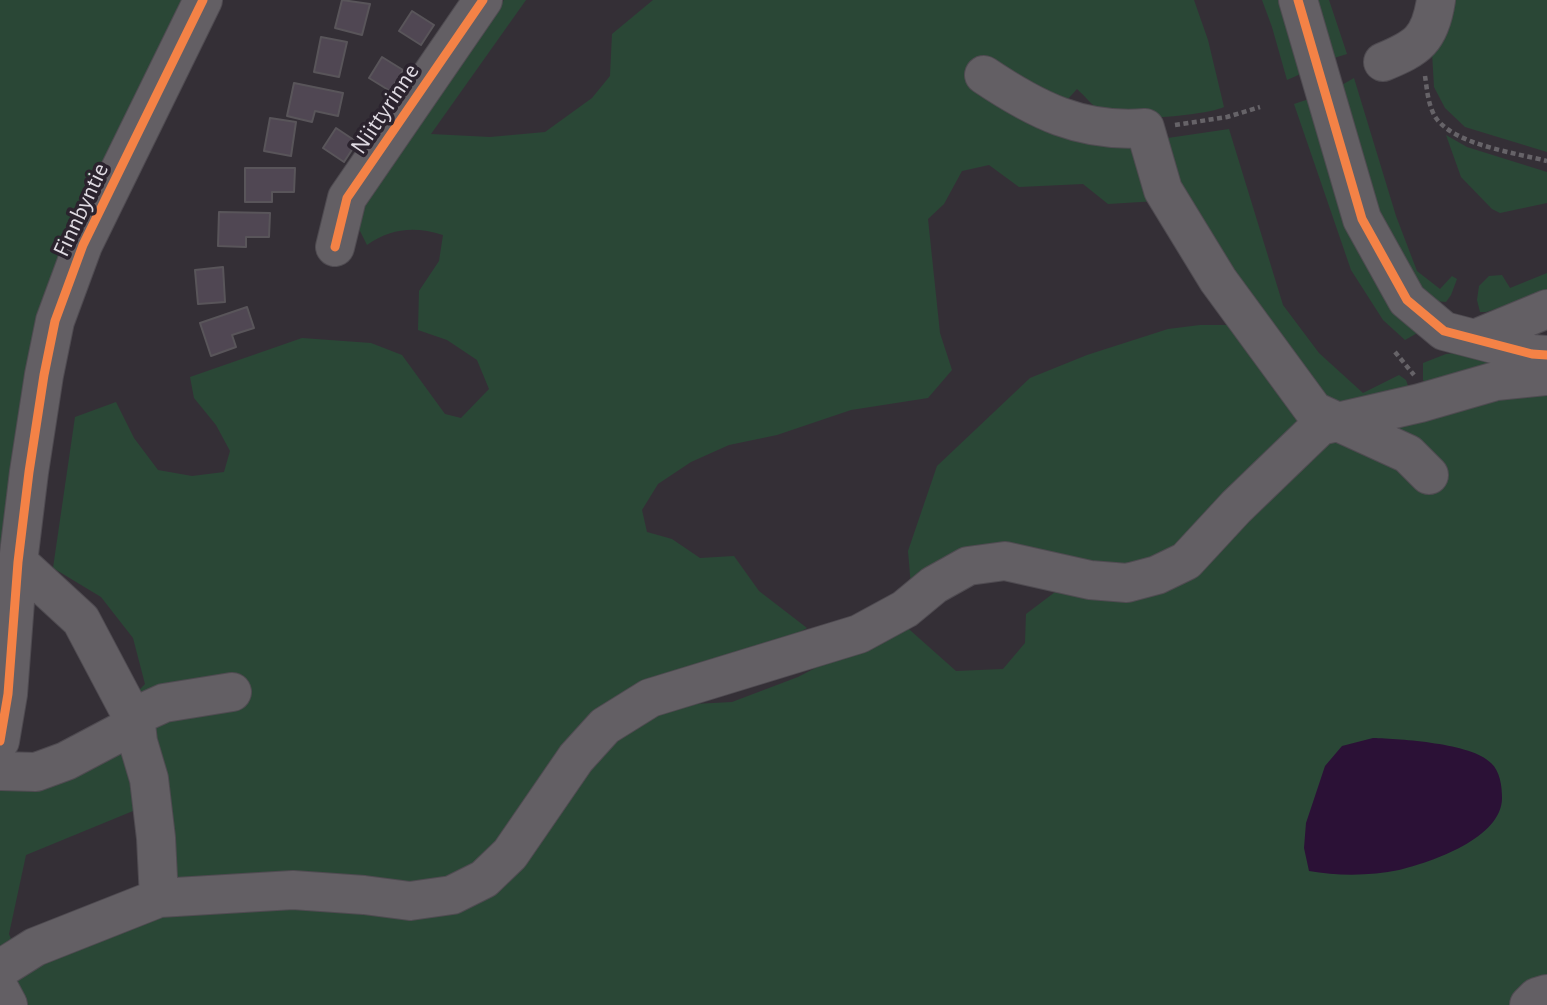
<!DOCTYPE html>
<style>
body{margin:0}
canvas{display:block;background:#342f36}
</style>
<canvas width="1547" height="1005"></canvas>
<script>
const context = document.querySelector('canvas').getContext('2d');
context.lineJoin = 'round';
function fillPath(path, color) { context.fillStyle = color; context.fill(path, 'evenodd'); }
function stroke(path, color, width, dash) { context.strokeStyle = color; context.lineWidth = width; context.lineCap = dash ? 'butt' : 'round'; context.setLineDash(dash || []); context.stroke(path); }
function drawText(font, color, halo, rows, align = 'center') {
  context.font = font + ' "Alegreya Sans",sans-serif'; context.lineWidth = 7; context.setLineDash([]); context.textBaseline = 'middle'; context.strokeStyle = halo; context.fillStyle = color; for (const [text, x, y, turn = 0] of rows) {
    context.save(); context.translate(x, y); context.rotate((+turn || 0) * Math.PI / 180); context.textAlign = isNaN(turn) ? turn : align; if (halo) context.strokeText(text, 0, 0); context.fillText(text, 0, 0); context.restore();
  }
}
fillPath(new Path2D(`
 M 0,0 L 187,0 L 108,158 L 0,614 Z
 M 504,0 L 526,0 L 431,134 L 490,137 L 545,132 L 592,98 L 610,76 L 612,34 L 653,0 L 1194,0 L 1208,40 L 1224,107 C 1208,115 1121,123 1106,115 C 1095,109 1086,97 1077,89 L 1048,121 L 1134,137 L 1157,201 L 1108,204 L 1083,184 L 1019,187 L 989,165 L 962,171 L 944,204 L 928,219 L 940,333 L 952,370 L 928,398 L 851,410 L 777,435 L 729,445 L 691,462 L 658,484 L 642,510 L 647,532 L 672,539 L 700,558 L 734,556 L 759,591 L 807,628 L 766,651 L 614,704 L 508,840 L 437,887 L 173,880 L 133,811 L 26,855 L 9,934 L 22,966 L 160,908 L 456,903 L 584,761 L 675,705 L 732,702 L 798,677 L 902,623 L 956,671 L 1003,669 L 1025,643 L 1026,614 L 1063,586 L 1176,565 L 911,586 L 908,551 L 937,466 L 1030,378 L 1087,355 L 1168,329 L 1200,325 L 1238,325 L 1324,434 L 1547,387 L 1547,1005 L 0,1005 L 0,777 L 87,744 L 145,684 L 133,638 L 101,597 L 53,568 L 75,417 L 116,402 L 134,438 L 158,470 L 192,476 L 224,472 L 230,451 L 216,425 L 194,398 L 190,377 L 302,338 L 371,343 L 402,355 L 445,414 L 461,418 L 489,389 L 477,360 L 447,340 L 418,330 L 419,291 L 439,261 L 443,235 C 415,226 391,228 367,245 L 355,221 L 415,120 Z
 M 1262,0 L 1286,0 L 1305,72 L 1287,80 L 1272,27 Z
 M 1312,0 L 1329,0 L 1347,54 L 1334,58 Z
 M 1444,0 L 1547,0 L 1547,152 L 1465,127 L 1445,108 L 1434,87 L 1431,35 Z
 M 1354,78 L 1396,216 L 1417,271 L 1440,289 L 1452,276 L 1457,279 L 1451,295 L 1446,302 L 1435,301 L 1424,294 L 1388,242 L 1340,86 Z
 M 1306,100 L 1311,100 L 1419,332 L 1405,340 L 1383,320 L 1351,270 L 1294,104 Z
 M 1229,129 L 1283,305 L 1319,353 L 1363,393 L 1399,375 L 1406,380 L 1409,389 L 1332,411 L 1218,265 L 1161,139 Z
 M 1446,135 L 1467,147 L 1547,172 L 1547,203 L 1500,213 L 1492,209 L 1461,177 Z
 M 1547,273 L 1547,292 L 1486,312 L 1480,312 L 1477,300 L 1479,286 L 1489,276 L 1502,275 L 1510,288 Z
 M 1464,352 L 1545,373 L 1428,387 L 1423,380 L 1423,363 L 1446,354 Z`), '#2a4736');
fillPath(new Path2D(`
 M 1373,738 C 1400,739 1472,743 1491,763 C 1500,771 1502,786 1502,798 C 1502,838 1432,862 1399,870 C 1371,876 1337,876 1309,871 L 1304,848 L 1306,823 L 1325,766 L 1342,746 Z`), '#2b1136');
const building = new Path2D(`
 M 342,0 L 370,4 L 362,35 L 335,28 Z
 M 412,11 L 434,25 L 421,45 L 399,31 Z
 M 321,37 L 347,42 L 339,77 L 314,72 Z
 M 382,57 L 403,70 L 390,91 L 369,78 Z
 M 294,83 L 343,93 L 338,116 L 315,111 L 312,122 L 287,116 Z
 M 270,118 L 296,122 L 291,156 L 264,151 Z
 M 336,128 L 357,142 L 344,162 L 323,148 Z
 M 245,168 L 295,168 L 294,192 L 272,192 L 272,202 L 245,202 Z
 M 219,212 L 270,213 L 269,237 L 246,237 L 246,247 L 218,246 Z
 M 223,267 L 225,302 L 198,304 L 195,270 Z
 M 247,307 L 254,328 L 232,335 L 236,347 L 211,356 L 200,323 Z`);
fillPath(building, '#504753');
stroke(building, '#59555a', 2);
const minor = new Path2D(`
 M 1298,0 L 1362,219 L 1407,300 L 1444,331 L 1532,354 L 1547,355
 M 1383,62 C 1417,48 1430,40 1436,0
 M 984,75 C 1036,110 1081,133 1145,128 L 1163,190 L 1218,280 L 1314,411 L 1408,454 L 1429,475
 M 335,247 L 347,198 L 483,0
 M 1477,338 L 1547,309
 M 0,741 L 8,694 L 18,562 L 29,472 L 44,375 L 55,321 L 83,245 L 203,0
 M 0,771 L 36,772 L 66,761 L 136,724 L 81,620 L 18,562
 M 159,898 L 156,838 L 149,779 L 138,742 L 136,724 L 142,713 L 164,703 L 232,692
 M 0,969 L 35,947 L 159,898 L 293,890 L 364,895 L 410,901 L 452,895 L 484,879 L 510,854 L 576,758 L 605,726 L 650,698 L 859,634 L 905,609 L 934,585 L 968,566 L 1005,561 L 1090,580 L 1127,583 L 1157,575 L 1186,561 L 1236,507 L 1320,426 L 1420,403 L 1496,381 L 1547,376
 M 0,990 L 8,1005
 M 1529,1005 L 1537,997 L 1547,994`);
stroke(minor, '#4f4b51', 40);
stroke(new Path2D(`
 M 1425,76 C 1427,89 1428,106 1436,118 C 1455,145 1516,153 1547,161
 M 1175,125 L 1227,117 L 1260,107
 M 1395,352 L 1414,375`), '#666368', 4.5, [5, 3.5]);
stroke(minor, '#635f64', 38);
stroke(new Path2D(`
 M 1298,0 L 1362,219 L 1407,300 L 1444,331 L 1532,354 L 1547,355
 M 335,247 L 347,198 L 483,0
 M 0,741 L 8,694 L 18,562 L 29,472 L 44,375 L 55,321 L 83,245 L 203,0`), '#f48246', 9);
drawText('24px', '#dfdae2', '#2b232e', [
 ["Niittyrinne",385,109,-56],
 ["Finnbyntie",81,210,-65]
]);
</script>
